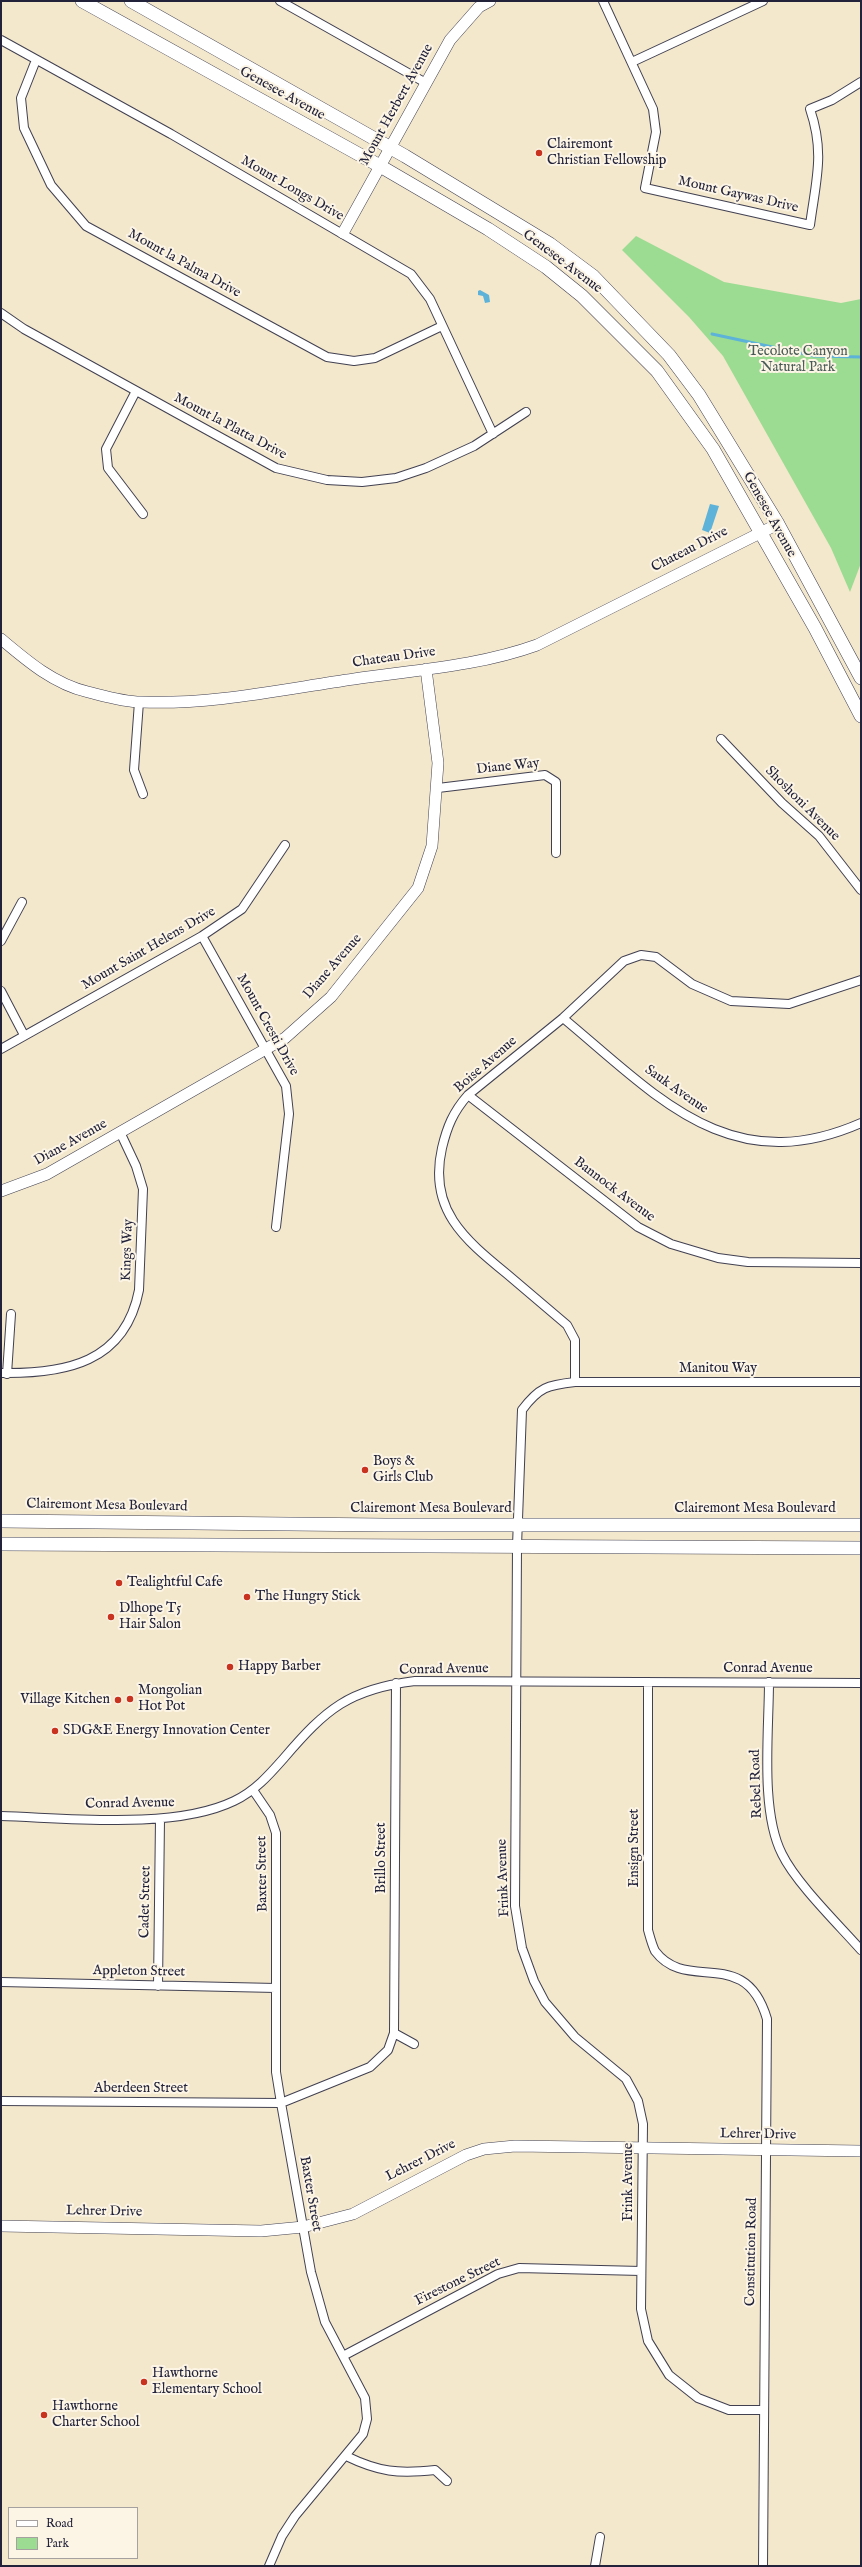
<!DOCTYPE html>
<style>
body{margin:0}
#map{position:relative;width:862px;height:2567px;overflow:hidden;background:#f3e7cc;font-family:"IM FELL English",serif}
canvas{display:block}
.frame{position:absolute;inset:0;border:2px solid #22223b;pointer-events:none}
.legend{position:absolute;left:8px;top:2507px;width:130px;height:52px;box-sizing:border-box;background:#fcf5e5;border:1px solid #a5a1a1;margin:0;padding:5px 7px;list-style:none;font-size:12px;color:#22223b}
.legend li{display:flex;align-items:center;gap:8px;height:20px}
.legend b{width:20px;border:1px solid #a5a1a1}
</style>
<div id="map">
<canvas width="862" height="2567"></canvas>
<div class="frame"></div>
<ul class="legend">
<li><b style="height:5px;background:#fff"></b>Road</li>
<li><b style="height:11px;background:#9cdc92"></b>Park</li>
</ul>
</div>
<script>
const context = document.querySelector('canvas').getContext('2d');
context.lineJoin = 'round';
function fillPath(path, color) { context.fillStyle = color; context.fill(path, 'evenodd'); }
function stroke(path, color, width, dash) { context.strokeStyle = color; context.lineWidth = width; context.lineCap = dash ? 'butt' : 'round'; context.setLineDash(dash || []); context.stroke(path); }
function drawText(font, color, halo, rows, align = 'center') {
  context.font = font + ' "IM FELL English",serif'; context.lineWidth = 4; context.setLineDash([]); context.textBaseline = 'middle'; context.strokeStyle = halo; context.fillStyle = color; for (const [text, x, y, turn = 0] of rows) {
    context.save(); context.translate(x, y); context.rotate((+turn || 0) * Math.PI / 180); context.textAlign = isNaN(turn) ? turn : align; if (halo) context.strokeText(text, 0, 0); context.fillText(text, 0, 0); context.restore();
  }
}
fillPath(new Path2D(`
 M 636,236 L 724,282 L 841,303 L 861,299 L 861,563 L 850,592 L 831,548 L 723,356 L 689,317 L 622,250 Z`), '#9cdc92');
fillPath(new Path2D(`
 M 480,290 L 489,295 L 490,302 L 485,303 L 483,296 L 478,295 L 478,291 Z
 M 710,504 L 719,506 L 710,533 L 702,530 Z`), '#5cb2d9');
stroke(new Path2D(`
 M 712,334 L 814,356 L 861,357`), '#5cb2d9', 3);
const street = new Path2D(`
 M 280,1 L 426,83
 M 603,1 L 653,109 L 656,132 L 645,188 L 810,225 C 816,180 825,153 810,109 L 832,100 L 861,82
 M 1,40 L 171,134 L 411,274 L 430,299 L 493,434
 M 36,60 L 21,98 L 24,128 L 51,185 L 86,226 L 327,357 L 354,361 L 375,358 L 442,326
 M 632,62 L 763,1
 M 1,313 L 24,329 L 276,468 L 327,480 L 362,482 L 396,478 L 426,468 L 474,446 L 526,412
 M 136,391 L 106,449 L 108,468 L 143,514
 M 139,702 L 134,770 L 143,794
 M 721,739 L 782,803 L 819,836 L 861,890
 M 438,788 L 545,775 L 556,782 L 556,853
 M 202,936 L 286,1086 L 289,1114 L 276,1227
 M 1,941 L 22,902
 M 1,991 L 24,1035
 M 563,1018 C 656,1095 729,1181 861,1123
 M 1,1049 L 202,936 L 242,909 L 285,845
 M 468,1095 L 638,1227 L 671,1244 L 718,1258 L 748,1262 L 861,1263
 M 1,1373 C 65,1374 125,1363 139,1290 L 143,1189 L 136,1166 L 120,1132
 M 7,1374 L 11,1314
 M 575,1382 L 575,1340 L 567,1325 C 547,1308 527,1291 507,1274 C 464,1239 428,1209 442,1148 C 447,1127 453,1112 468,1095 L 563,1018 L 624,961 L 641,955 L 656,957 L 692,984 L 731,1001 L 789,1004 L 861,980
 M 648,1682 L 648,1930 C 650,1937 652,1945 655,1951 C 687,1994 745,1944 767,2019 L 763,2566
 M 769,1682 C 769,1731 760,1811 782,1854 C 796,1883 838,1924 861,1950
 M 253,1790 L 270,1815 L 276,1833 L 276,2072 L 281,2103 L 311,2272 L 325,2322 L 365,2398 L 367,2419 L 363,2434 L 295,2516 L 282,2536 L 269,2566
 M 1,1816 C 68,1818 174,1830 234,1801 C 255,1791 269,1775 284,1758 C 326,1709 349,1689 415,1681 L 861,1683
 M 1,1982 L 276,1988
 M 158,1986 L 160,1819
 M 394,2033 L 414,2044
 M 1,2101 L 281,2103 L 370,2067 L 388,2050 L 394,2033 L 396,1683
 M 343,2356 L 498,2274 L 519,2268 L 641,2271
 M 763,2410 L 729,2410 L 698,2398 L 669,2375 L 648,2341 L 641,2309 L 643,2124 L 638,2101 L 626,2079 L 575,2037 L 545,2002 L 534,1981 L 522,1948 L 515,1906 L 517,1546 L 522,1410 C 539,1387 548,1385 575,1382 L 861,1382
 M 346,2456 C 379,2472 398,2474 435,2470 L 447,2481
 M 595,2566 L 600,2537`);
const secondary = new Path2D(`
 M 343,233 L 450,40 L 479,7 L 490,1
 M 1,639 C 27,661 54,684 88,692 C 104,696 124,702 141,702 C 212,705 284,689 354,679 C 415,670 479,666 537,645 L 778,524
 M 1,1191 L 47,1174 L 285,1038 L 331,997 L 418,888 L 432,846 L 438,763 L 426,669
 M 1,2226 L 261,2231 L 303,2227 L 353,2214 L 466,2155 L 484,2149 L 515,2146 L 861,2151`);
const primary = new Path2D(`
 M 82,1 L 380,166 L 488,229 L 546,267 L 582,296 L 657,371 L 713,449 L 815,628 L 861,716
 M 131,1 L 405,156 L 550,244 L 593,276 L 669,355 L 699,395 L 778,524 L 861,678
 M 1,1521 L 385,1525 L 861,1525
 M 1,1544 L 861,1548`);
stroke(street, '#414051', 10);
stroke(secondary, '#414051', 12);
stroke(primary, '#414051', 14);
stroke(street, '#fff', 8);
stroke(secondary, '#fff', 11);
stroke(primary, '#fff', 13);
for (const [x, y, r, color] of [
 [539,153,4,"#c8321e"],
 [365,1470,4,"#c8321e"],
 [119,1583,4,"#c8321e"],
 [247,1597,4,"#c8321e"],
 [111,1617,4,"#c8321e"],
 [230,1667,4,"#c8321e"],
 [130,1699,4,"#c8321e"],
 [118,1700,4,"#c8321e"],
 [55,1731,4,"#c8321e"],
 [144,2382,4,"#c8321e"],
 [44,2415,4,"#c8321e"]
]) { const dot = new Path2D(); dot.arc(x, y, r, 0, 2 * Math.PI); context.fillStyle = color; context.fill(dot); stroke(dot, '#fcf5e5', 1.5); }
drawText('14px', '#22223b', '#fcf5e5', [
 ["Genesee Avenue",282,94,29],
 ["Mount Herbert Avenue",397,105,-61],
 ["Mount Longs Drive",292,189,30],
 ["Mount Gaywas Drive",738,195,13],
 ["Genesee Avenue",562,262,37],
 ["Mount la Palma Drive",184,264,29],
 ["Mount la Platta Drive",230,427,28],
 ["Genesee Avenue",769,515,61],
 ["Chateau Drive",690,550,-27],
 ["Chateau Drive",394,658,-8],
 ["Diane Way",508,767,-6],
 ["Shoshoni Avenue",802,804,45],
 ["Mount Saint Helens Drive",149,949,-30],
 ["Diane Avenue",333,967,-49],
 ["Mount Cresti Drive",267,1025,61],
 ["Boise Avenue",486,1065,-41],
 ["Sauk Avenue",676,1090,35],
 ["Diane Avenue",71,1143,-29],
 ["Bannock Avenue",614,1190,37],
 ["Kings Way",128,1250,-88],
 ["Manitou Way",718,1369],
 ["Clairemont Mesa Boulevard",107,1506,1],
 ["Clairemont Mesa Boulevard",431,1509],
 ["Clairemont Mesa Boulevard",755,1509],
 ["Conrad Avenue",768,1669],
 ["Conrad Avenue",444,1670,-1],
 ["Rebel Road",757,1784,-92],
 ["Conrad Avenue",130,1804,-1],
 ["Ensign Street",635,1848,-90],
 ["Brillo Street",382,1858,-90],
 ["Baxter Street",263,1874,-91],
 ["Frink Avenue",504,1878,-92],
 ["Cadet Street",146,1902,-89],
 ["Appleton Street",139,1972,1],
 ["Aberdeen Street",141,2089],
 ["Lehrer Drive",758,2135,1],
 ["Lehrer Drive",421,2161,-27],
 ["Frink Avenue",629,2182,-90],
 ["Baxter Street",310,2194,80],
 ["Lehrer Drive",104,2212,1],
 ["Constitution Road",752,2252,-89],
 ["Firestone Street",458,2282,-26]
]);
drawText('14px', '#22223b', '#fcf5e5', [
 ["Clairemont",547,145],
 ["Christian Fellowship",547,161],
 ["Boys &",373,1462],
 ["Girls Club",373,1478],
 ["Tealightful Cafe",127,1583],
 ["The Hungry Stick",255,1597],
 ["Dlhope T5",119,1609],
 ["Hair Salon",119,1625],
 ["Happy Barber",238,1667],
 ["Mongolian",138,1691],
 ["Hot Pot",138,1707],
 ["Village Kitchen",110,1700,"right"],
 ["SDG&E Energy Innovation Center",63,1731],
 ["Hawthorne",152,2374],
 ["Elementary School",152,2390],
 ["Hawthorne",52,2407],
 ["Charter School",52,2423]
], 'left');
drawText('14px', '#475a55', '#fcf5e5', [
 ["Tecolote Canyon",798,352],
 ["Natural Park",798,368]
]);
</script>
